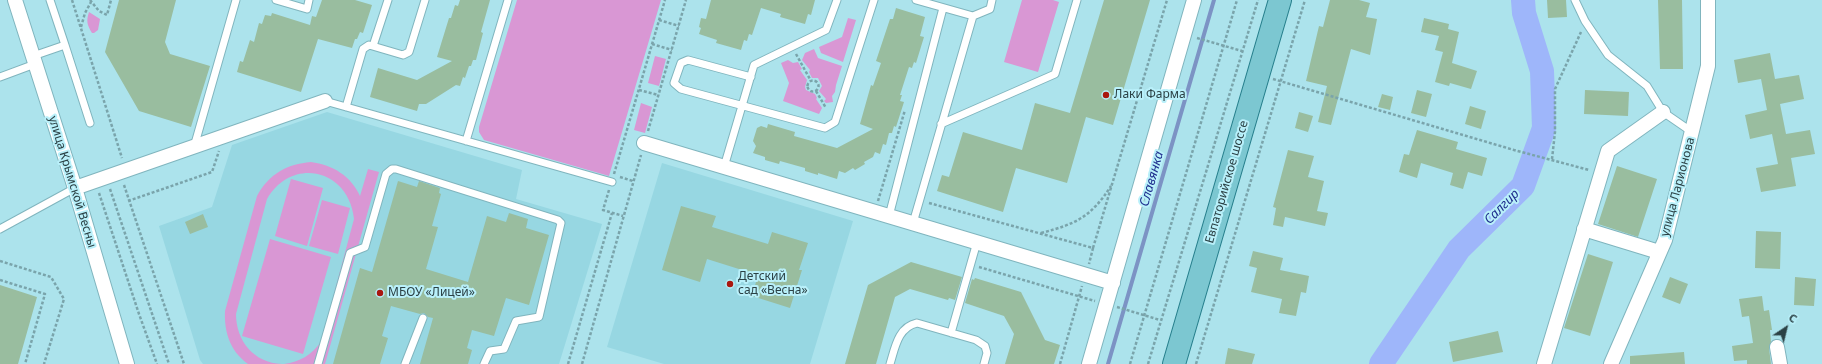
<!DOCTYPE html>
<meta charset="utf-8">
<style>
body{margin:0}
#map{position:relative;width:1822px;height:364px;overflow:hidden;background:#ace3ec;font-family:"Noto Sans",sans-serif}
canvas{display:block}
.north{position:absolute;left:1766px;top:308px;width:40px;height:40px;-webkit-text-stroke:3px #b9f0fa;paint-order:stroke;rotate:35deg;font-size:11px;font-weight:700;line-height:16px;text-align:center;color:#2b4145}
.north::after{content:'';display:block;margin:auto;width:14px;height:18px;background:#2b4145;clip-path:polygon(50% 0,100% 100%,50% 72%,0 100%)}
</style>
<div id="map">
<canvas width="1822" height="364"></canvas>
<div class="north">С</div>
</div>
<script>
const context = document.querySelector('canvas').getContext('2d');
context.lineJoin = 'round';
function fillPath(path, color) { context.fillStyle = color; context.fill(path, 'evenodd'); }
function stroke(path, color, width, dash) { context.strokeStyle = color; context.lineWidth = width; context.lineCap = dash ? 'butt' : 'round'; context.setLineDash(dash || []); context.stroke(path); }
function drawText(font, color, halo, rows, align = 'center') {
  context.font = font + ' "Noto Sans",sans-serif'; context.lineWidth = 4; context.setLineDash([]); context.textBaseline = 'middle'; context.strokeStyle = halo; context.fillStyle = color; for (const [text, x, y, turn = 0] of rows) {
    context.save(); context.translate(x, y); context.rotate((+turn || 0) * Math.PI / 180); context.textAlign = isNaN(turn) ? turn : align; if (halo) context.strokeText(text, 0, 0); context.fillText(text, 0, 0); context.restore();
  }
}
fillPath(new Path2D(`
 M 327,112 L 522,170 L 516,199 L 602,224 L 559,364 L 203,364 L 200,360 L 159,226 L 212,207 L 232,145 Z
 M 662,163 L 853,221 L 810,364 L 664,364 L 607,347 Z`), '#97d7e2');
fillPath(new Path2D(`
 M 517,0 L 661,0 L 609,176 L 484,140 L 479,132 L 479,127 Z
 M 1022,0 L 1053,0 L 1059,2 L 1038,72 L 1004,62 Z
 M 89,12 L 100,19 L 98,30 L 94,33 L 92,33 C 87,25 86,21 89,12 Z
 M 848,18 L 856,20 L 843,62 L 821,53 L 819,47 L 842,37 Z
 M 814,49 L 818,58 L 842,66 L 836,85 L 835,92 L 832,96 L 833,102 L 826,103 L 824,101 L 826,99 L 819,91 L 822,86 L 818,78 L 812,78 L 809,72 L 810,70 L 802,60 L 805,53 Z
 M 655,56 L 666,59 L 659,86 L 648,83 Z
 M 788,60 L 793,63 L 798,62 L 802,69 L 800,70 L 807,80 L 805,87 L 806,90 L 815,94 L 817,98 L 816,99 L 822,108 L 819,114 L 783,101 L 789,83 L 781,63 Z
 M 641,103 L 652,107 L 645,133 L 634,130 Z
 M 311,162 C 333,165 351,176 360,196 L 368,169 L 379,172 L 325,364 L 284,364 C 300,362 311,355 321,342 L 354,219 C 349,169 292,156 267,199 L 236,314 C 236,341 254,363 282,364 L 248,364 C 230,351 224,332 225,311 L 257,196 C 269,174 287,164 311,162 Z
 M 291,179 L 323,188 L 307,246 L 275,236 Z
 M 322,200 L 350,208 L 338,254 L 309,246 Z
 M 270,239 L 331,257 L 303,354 L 242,336 Z`), '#d997d4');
stroke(new Path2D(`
 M 1108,364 L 1214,0`), '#7c93c4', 4);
stroke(new Path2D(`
 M 1381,364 L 1459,249 L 1523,186 L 1544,128 L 1542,71 L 1524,13 L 1523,0`), '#9eb6fa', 24);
fillPath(new Path2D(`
 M 119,0 L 176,0 L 165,42 L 170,54 L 210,66 L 191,127 L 139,111 L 105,52 Z
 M 322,0 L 355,0 L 372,5 L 363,33 L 360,32 L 357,39 L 355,39 L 352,48 L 318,39 L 301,92 L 237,72 L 240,61 L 243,62 L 250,40 L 254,42 L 259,23 L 262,24 L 265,15 L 271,16 L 272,13 L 310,25 L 312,16 L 316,17 Z
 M 460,0 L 490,0 L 481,32 L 483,33 L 476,60 L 473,60 L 471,66 L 469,66 L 465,78 L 463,77 L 460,86 L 456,85 L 426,104 L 419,104 L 417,111 L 370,97 L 378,68 L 417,80 L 452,61 L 437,57 L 449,18 L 451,18 L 455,5 L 458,6 Z
 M 711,0 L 815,0 L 811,15 L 808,14 L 805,24 L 780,17 L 781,14 L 761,8 L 752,35 L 749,34 L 747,41 L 744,40 L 741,50 L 716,43 L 717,40 L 699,34 L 701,28 L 699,27 L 701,18 L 706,19 Z
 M 1104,0 L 1150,0 L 1113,125 L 1086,117 L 1067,183 L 1016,168 L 1003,212 L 937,191 L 942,175 L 949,177 L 963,132 L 1022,150 L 1035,103 L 1070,113 Z
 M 1330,0 L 1359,0 L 1370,3 L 1366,17 L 1377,19 L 1370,55 L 1351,49 L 1331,125 L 1318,122 L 1327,86 L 1306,81 L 1319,26 L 1323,27 Z
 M 1547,0 L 1566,0 L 1567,17 L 1548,18 Z
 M 1658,0 L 1682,0 L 1683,69 L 1660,69 Z
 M 896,8 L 925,17 L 920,36 L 924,37 L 916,63 L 914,62 L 912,68 L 909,67 L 900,95 L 902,95 L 900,101 L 904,102 L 896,127 L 894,126 L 892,133 L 889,133 L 886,145 L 883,144 L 880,154 L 875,152 L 873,157 L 864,162 L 865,164 L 855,170 L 853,168 L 845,173 L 839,171 L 837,179 L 818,173 L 818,175 L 805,171 L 805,168 L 780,161 L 779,164 L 765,160 L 765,157 L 753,153 L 756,146 L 753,141 L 757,128 L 761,126 L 767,128 L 768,124 L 795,132 L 794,136 L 837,148 L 873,129 L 860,124 L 871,85 L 873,86 L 881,63 L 876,61 L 890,19 L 893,19 Z
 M 1424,18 L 1449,24 L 1448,29 L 1459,32 L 1452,63 L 1477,71 L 1471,89 L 1450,83 L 1449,86 L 1435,82 L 1443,52 L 1435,50 L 1439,36 L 1421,32 Z
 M 1770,53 L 1775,79 L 1799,75 L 1804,99 L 1780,104 L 1786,134 L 1810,130 L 1815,154 L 1791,158 L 1796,186 L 1761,192 L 1756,168 L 1778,164 L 1772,134 L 1750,139 L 1745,115 L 1767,110 L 1761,79 L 1738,83 L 1734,60 Z
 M 1417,90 L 1432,94 L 1426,117 L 1411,113 Z
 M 1585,90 L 1629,92 L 1628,116 L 1584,114 Z
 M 1382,94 L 1393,97 L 1390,110 L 1378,107 Z
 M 1470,106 L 1486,111 L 1481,129 L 1465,124 Z
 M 1299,112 L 1313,116 L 1308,132 L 1295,128 Z
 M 1417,130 L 1458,142 L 1456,149 L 1487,158 L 1482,176 L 1468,172 L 1463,189 L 1450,185 L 1453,173 L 1421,163 L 1417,178 L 1399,172 L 1404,154 L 1409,155 Z
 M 1288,150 L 1314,156 L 1308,177 L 1324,181 L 1317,211 L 1328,213 L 1325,226 L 1285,217 L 1283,227 L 1273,225 L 1276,208 L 1273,207 Z
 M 1617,166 L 1657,179 L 1638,237 L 1598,224 Z
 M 398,181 L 417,187 L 419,181 L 440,188 L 439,193 L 441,194 L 432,226 L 438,227 L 426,269 L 468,282 L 487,216 L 506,222 L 509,213 L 528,219 L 526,228 L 549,235 L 529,305 L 506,298 L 494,336 L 472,330 L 467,348 L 472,350 L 468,364 L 420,364 L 433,318 L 428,317 L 424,313 L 420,314 L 391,306 L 382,336 L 388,338 L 380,364 L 333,364 L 360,268 L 372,272 Z
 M 681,206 L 716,216 L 712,227 L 768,244 L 772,232 L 808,243 L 799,270 L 802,270 L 790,308 L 752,296 L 758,275 L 707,259 L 700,282 L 662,270 Z
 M 203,214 L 208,227 L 190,234 L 185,222 Z
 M 1756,231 L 1781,232 L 1780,269 L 1755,268 Z
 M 1253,251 L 1283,258 L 1280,270 L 1309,276 L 1306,293 L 1301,292 L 1296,316 L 1279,313 L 1282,299 L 1251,292 L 1257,268 L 1249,266 Z
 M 1588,254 L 1613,262 L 1590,336 L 1564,328 Z
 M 911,262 L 962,277 L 955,300 L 949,298 L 948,300 L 910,289 L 895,297 L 876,364 L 845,364 L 868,285 Z
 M 1670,277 L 1688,284 L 1680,304 L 1662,297 Z
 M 1795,277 L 1816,279 L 1814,306 L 1794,305 Z
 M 975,278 L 1021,292 L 1045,340 L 1060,345 L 1054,364 L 1005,364 L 1014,334 L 1004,316 L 965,303 L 972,279 L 974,280 Z
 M 0,285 L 37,297 L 18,364 L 0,364 Z
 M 1762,296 L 1764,311 L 1769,310 L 1772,330 L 1770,330 L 1771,342 L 1769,348 L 1771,364 L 1747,364 L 1747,360 L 1734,361 L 1732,346 L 1753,343 L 1749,316 L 1742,317 L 1739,299 Z
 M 1498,331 L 1503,352 L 1453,362 L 1449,342 Z
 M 1228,348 L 1255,354 L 1252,364 L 1225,364 Z
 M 1684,352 L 1685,364 L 1630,364 L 1630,356 Z`), '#99bd9f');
const lane = new Path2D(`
 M 276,0 L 307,9 L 309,0
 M 916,0 L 973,16 L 990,9 L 992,0
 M 1575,0 L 1585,21 L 1608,55 L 1647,86 L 1663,112 L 1692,132
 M 65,45 L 90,123
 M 373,46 L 388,0
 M 33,56 L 65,45 L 50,0
 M 0,77 L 35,64
 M 751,77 L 688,60 L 681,63 L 674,83 L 681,89 L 825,128 L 835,122 L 874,0
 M 325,101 L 612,182
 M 346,107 L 363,49 L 369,45 L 403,55 L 409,52 L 425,0
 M 941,124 L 1055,74 L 1077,0
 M 466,141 L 508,0
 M 194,147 L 236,0
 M 724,167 L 754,65 L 826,30 L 837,0
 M 889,216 L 943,8
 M 913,223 L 973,16
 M 0,229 L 75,188
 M 951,333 L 977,242
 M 318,364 L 350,253 L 365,247 L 386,174 L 392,169 L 396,169 L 558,220 L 561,223 L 539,317 L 516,321 L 504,349 L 490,351 L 484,364
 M 405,364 L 423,318
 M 890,364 C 895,348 898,327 917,323 L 976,340 L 985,346 L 987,353 L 984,364`);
const street = new Path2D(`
 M 15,0 L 75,188 L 127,364
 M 644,143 L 1113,283
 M 75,188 L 325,101
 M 1584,229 L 1659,252
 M 1777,347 L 1780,364
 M 1089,364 L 1194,0
 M 1544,364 L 1608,151 L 1663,112
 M 1611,364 L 1665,240 L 1708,66 L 1708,0`);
const primary = new Path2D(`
 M 1174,364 L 1280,0`);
stroke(lane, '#80b5be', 9);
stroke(street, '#80b5be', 16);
stroke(primary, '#267f8c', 24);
stroke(new Path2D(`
 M 72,0 L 122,158
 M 90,0 L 99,11 L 107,15 L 111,0
 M 659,20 L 679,26
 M 81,27 L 85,13 L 91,2
 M 1197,38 L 1242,51
 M 652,44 L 672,50
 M 796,54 L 811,81
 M 1273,79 L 1514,150 L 1589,170
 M807.5 86a5.5 5.5 0 1 1 11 0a5.5 5.5 0 1 1-11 0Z
 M 639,90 L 658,95
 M 816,91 L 826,108
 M 648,131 L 686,0
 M 1552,159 L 1555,132 L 1555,89 L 1581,32
 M 614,174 L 665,0
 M 620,177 L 633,181
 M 124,185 L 184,364
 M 110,189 L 169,364
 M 609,190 L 603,210 L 623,216
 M 99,193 L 139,314 L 157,364
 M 128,201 L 212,172 L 219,151
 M 878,201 L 905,110
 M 929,203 L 1093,248 L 1089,264
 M 1041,233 C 1076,224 1091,217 1111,186
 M 1093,248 L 1167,0
 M 0,261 L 51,277 L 64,299 L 44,364
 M 979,267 L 1095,301
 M 0,280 L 45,294 L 25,364
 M 1117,307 L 1160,320
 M 568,364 L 612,213
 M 582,364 L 641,155
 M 1060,364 L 1082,286
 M 1130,364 L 1237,0
 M 1148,364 L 1258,0
 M 1196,364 L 1305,0`), '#7aa4ab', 2.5, [3, 2]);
stroke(lane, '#fff', 7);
stroke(street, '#fff', 14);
stroke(primary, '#7cc7d1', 22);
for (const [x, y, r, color] of [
 [1106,95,4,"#a9170f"],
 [730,284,4,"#a9170f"],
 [380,293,4,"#a9170f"]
]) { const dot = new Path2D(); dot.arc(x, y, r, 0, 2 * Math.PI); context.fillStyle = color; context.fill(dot); stroke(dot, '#b9f0fa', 1.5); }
drawText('12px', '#2b4145', '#b9f0fa', [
 ["Лаки Фарма",1114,95],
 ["Детский",738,277],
 ["сад «Весна»",738,291],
 ["МБОУ «Лицей»",388,293]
], 'left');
drawText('12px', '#2b4145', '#b9f0fa', [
 ["улица Крымской Весны",72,182,73],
 ["Евпаторийское шоссе",1227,182,-74],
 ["улица Ларионова",1678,187,-75]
]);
drawText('italic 13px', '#1f2f8e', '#b9f0fa', [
 ["Славянка",1152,179,-74],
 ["Салгир",1502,207,-45]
]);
</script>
